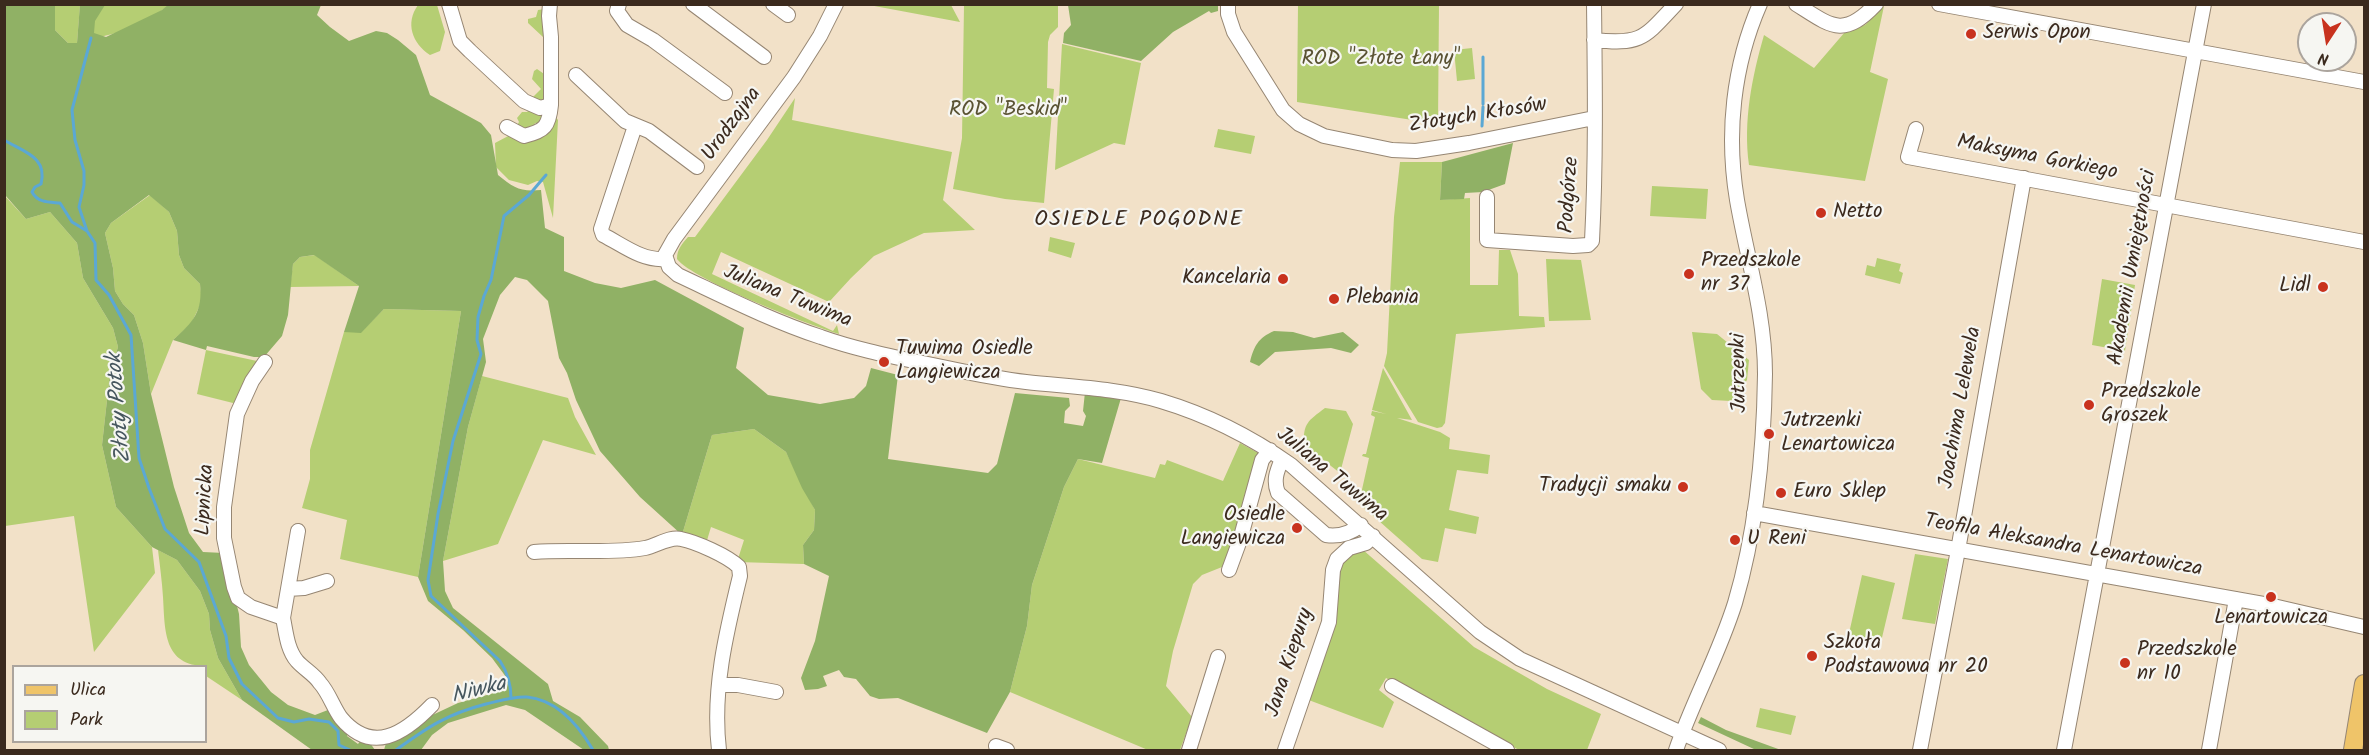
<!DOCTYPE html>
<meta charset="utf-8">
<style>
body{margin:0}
#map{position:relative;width:2369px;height:755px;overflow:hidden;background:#f2e1c8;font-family:Kalam,sans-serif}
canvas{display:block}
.frame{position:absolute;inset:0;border:6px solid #3b2a1e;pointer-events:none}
.legend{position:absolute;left:12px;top:665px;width:195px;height:78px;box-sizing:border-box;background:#f6f6f2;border:2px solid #aba49d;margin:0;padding:8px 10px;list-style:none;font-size:18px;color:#3b2a1e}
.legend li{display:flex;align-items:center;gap:12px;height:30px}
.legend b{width:30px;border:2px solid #aba49d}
.north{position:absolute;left:2297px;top:12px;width:60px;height:60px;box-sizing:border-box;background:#f6f6f2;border:2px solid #aba49d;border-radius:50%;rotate:192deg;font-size:16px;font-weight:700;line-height:24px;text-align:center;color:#3b2a1e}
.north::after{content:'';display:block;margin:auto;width:21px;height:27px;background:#c8321e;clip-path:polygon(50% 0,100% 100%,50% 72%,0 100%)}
</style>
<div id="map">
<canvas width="2369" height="755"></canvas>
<div class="frame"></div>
<ul class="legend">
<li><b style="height:8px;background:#efc469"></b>Ulica</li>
<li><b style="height:16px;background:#b5ce73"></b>Park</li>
</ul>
<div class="north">N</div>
</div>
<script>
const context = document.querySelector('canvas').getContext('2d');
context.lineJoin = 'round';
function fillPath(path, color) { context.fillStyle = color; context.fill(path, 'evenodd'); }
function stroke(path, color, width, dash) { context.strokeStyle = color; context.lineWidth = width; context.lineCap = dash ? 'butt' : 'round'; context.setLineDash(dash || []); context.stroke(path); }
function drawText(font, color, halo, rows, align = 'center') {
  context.font = font + ' Kalam,sans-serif'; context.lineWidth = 4.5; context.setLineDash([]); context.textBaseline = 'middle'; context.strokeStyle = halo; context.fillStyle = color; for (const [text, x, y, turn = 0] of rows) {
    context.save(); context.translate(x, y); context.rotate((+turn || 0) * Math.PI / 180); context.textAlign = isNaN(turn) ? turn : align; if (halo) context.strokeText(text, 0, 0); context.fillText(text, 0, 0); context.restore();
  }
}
fillPath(new Path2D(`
 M 55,5 L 80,5 L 77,43 L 68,43 L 55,30 Z
 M 92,5 L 169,5 C 149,21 117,36 91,38 Z
 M 418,5 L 437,5 L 445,32 L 440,51 L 430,55 C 412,43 405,23 418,5 Z
 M 869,5 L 951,5 L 960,22 Z
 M 964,5 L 1058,5 L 1058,27 L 1050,35 L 1048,42 L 1047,88 L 1054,89 L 1044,203 L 1005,199 L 953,189 L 962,138 Z
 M 1298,5 L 1439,5 L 1438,124 L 1297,102 Z
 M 1884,6 L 1870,72 L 1888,79 L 1865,181 L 1749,165 C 1743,121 1752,77 1764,35 L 1814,68 L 1845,32 L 1865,25 Z
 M 545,9 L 547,37 L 543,37 L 528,23 L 528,19 L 536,17 L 538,10 Z
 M 1062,44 L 1141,63 L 1125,145 L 1114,143 L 1055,170 Z
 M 1472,48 L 1475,79 L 1457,81 L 1454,50 Z
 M 537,69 L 547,76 L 547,97 L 541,101 L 533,97 L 541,89 L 532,79 L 534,71 Z
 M 795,98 L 792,120 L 952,152 L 943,200 L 975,230 L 924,233 L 874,256 L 851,278 L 829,302 L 721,252 L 712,274 L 833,331 L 837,325 L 839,334 C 809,325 693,280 677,259 C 677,249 682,244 688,237 L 695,237 L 767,140 Z
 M 531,108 L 542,113 L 544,117 L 541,124 L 535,123 L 533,129 L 524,130 L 516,127 L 519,122 L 517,118 L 522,112 L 527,112 Z
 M 554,115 L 558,120 L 553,218 L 543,182 L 537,181 L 528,185 L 509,180 L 496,167 L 495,143 L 512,134 L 528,140 Z
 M 1218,129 L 1255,136 L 1251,154 L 1214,147 Z
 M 1400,162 L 1442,162 L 1440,200 L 1470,198 L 1470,285 L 1498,285 L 1499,250 L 1510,250 L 1518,274 L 1519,316 L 1544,317 L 1545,327 L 1456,334 L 1445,423 L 1442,427 L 1437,428 L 1418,422 L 1384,366 L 1387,353 L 1394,217 Z
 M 1652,186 L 1708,189 L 1706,219 L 1650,216 Z
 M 4,195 L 26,219 L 50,212 L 77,243 L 83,278 L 113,328 L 118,347 L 110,373 L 102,445 L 116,507 L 152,547 L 155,573 L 94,652 L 74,516 L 5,526 Z
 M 150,195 L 169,212 L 177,231 L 179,255 L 184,268 L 200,284 L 202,301 L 191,324 L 173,340 L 151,394 L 143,343 L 134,315 L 123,304 L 115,291 L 113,268 L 105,233 L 111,223 Z
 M 1050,237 L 1075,243 L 1071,258 L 1048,251 Z
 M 315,255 L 359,286 L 290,287 L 293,264 L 300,257 Z
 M 1877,258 L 1901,264 L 1899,271 L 1903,273 L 1900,284 L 1865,275 L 1867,265 L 1875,267 Z
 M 1546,259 L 1581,260 L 1591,320 L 1549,321 Z
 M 2102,279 L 2135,285 L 2125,351 L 2092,345 Z
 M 384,309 L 461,311 L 418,577 L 340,559 L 347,520 L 302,508 L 310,479 L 310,450 L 344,332 L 361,332 Z
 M 1692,332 L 1717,334 L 1749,360 L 1747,380 L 1731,401 L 1712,400 L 1701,389 Z
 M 206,350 L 257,361 L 237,402 L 233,403 L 197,394 Z
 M 1383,368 L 1412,420 L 1397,418 L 1440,432 L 1450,438 L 1449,449 L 1490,455 L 1488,474 L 1457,470 L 1449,510 L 1479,517 L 1476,534 L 1445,528 L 1438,562 L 1422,559 L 1353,498 L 1354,493 L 1361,494 L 1369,458 L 1362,456 L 1363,454 L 1366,454 L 1375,417 L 1371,415 L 1372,411 L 1386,414 L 1372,410 Z
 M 482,376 L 568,398 L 575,417 L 596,455 L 543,440 L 498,544 L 443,561 L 468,427 Z
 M 1325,408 L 1346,411 L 1353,424 L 1340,473 L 1304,445 C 1303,423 1308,421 1325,408 Z
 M 754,429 L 786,452 L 815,510 L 814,530 L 803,545 L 804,564 L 737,562 L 744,540 L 711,527 L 705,547 L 682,535 L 712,435 Z
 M 1240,443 L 1260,454 L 1238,531 L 1222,567 L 1202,575 L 1193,584 L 1173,651 L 1166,686 L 1192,717 L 1180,750 L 1148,750 L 1010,692 L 1027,626 L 1032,585 L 1064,487 L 1078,459 L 1155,478 L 1160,464 L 1165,465 L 1167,460 L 1223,481 Z
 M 1362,549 L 1474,647 L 1547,689 L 1601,714 L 1587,750 L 1519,750 L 1386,678 L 1379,690 L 1394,702 L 1383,728 L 1306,699 L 1339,570 C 1344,559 1350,553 1362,549 Z
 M 158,550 L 177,560 L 200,591 L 209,614 L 210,630 L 218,658 L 242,700 L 206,676 L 206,666 C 163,666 165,630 163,597 C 162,582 160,566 158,550 Z
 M 1915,554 L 1948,559 L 1935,624 L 1902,619 Z
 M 1862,575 L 1895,583 L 1880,646 L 1848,638 Z
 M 1760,708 L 1796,716 L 1791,735 L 1756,727 Z`), '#b5ce73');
fillPath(new Path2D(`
 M 80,4 L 105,5 L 95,21 L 94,33 L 106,37 L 162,10 L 169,4 L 321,5 L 317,15 L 330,27 L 349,41 L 376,31 L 387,33 L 398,40 L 416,55 L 430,95 L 481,123 L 491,135 L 498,175 C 514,188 520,192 541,190 L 545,228 L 564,237 L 564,271 L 595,283 L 621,288 L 655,280 L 744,328 L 736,368 L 768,395 L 820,404 L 854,398 L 866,386 L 871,368 L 898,375 L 888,459 L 988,473 L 997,464 L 1015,393 L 1069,398 L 1070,406 L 1065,411 L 1064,423 L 1083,426 L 1086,416 L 1083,411 L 1085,392 L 1121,398 L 1102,463 L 1078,459 L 1064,487 L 1032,585 L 1027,626 L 1010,692 L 987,733 L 898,698 L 879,699 L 870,696 L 856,679 L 844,677 L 839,670 L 823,676 L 827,686 L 818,689 L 805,690 L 801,678 L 815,641 L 829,576 L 804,564 L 803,545 L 814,530 L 815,510 L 802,488 L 786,452 L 754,429 L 712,435 L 682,535 L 640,497 L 600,451 L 576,400 L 567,373 L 559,358 L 548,301 L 527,280 L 515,277 L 500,295 L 483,339 L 486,362 L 468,427 L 443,561 L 445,591 L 453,608 L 548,684 L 553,701 L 580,717 L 608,746 L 609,750 L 584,750 L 525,710 L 506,705 L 448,723 L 432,735 L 421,750 L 384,750 L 386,743 L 426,718 L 458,703 L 505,690 L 506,677 L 492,658 L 463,630 L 428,601 L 418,577 L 461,311 L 384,309 L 361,333 L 344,332 L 359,286 L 314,255 L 300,257 L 293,264 L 288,315 L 282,336 L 264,357 L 254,357 L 207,346 L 206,350 L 173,340 C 193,322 203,312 200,284 L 184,268 L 179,255 L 177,231 L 169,212 L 149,195 L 111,223 L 105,233 L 113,268 L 115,291 L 123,304 L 134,315 L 143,343 L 151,394 L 174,487 L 189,533 L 203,552 L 224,553 L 239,614 L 241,647 L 249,665 L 271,692 L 288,705 L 315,715 L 333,708 L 349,731 L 347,736 L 358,744 L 361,740 L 370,743 L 375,750 L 312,750 L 242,700 L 218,658 L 210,630 L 209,614 L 200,591 L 177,560 L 152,547 L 116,507 L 102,445 L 110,373 L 118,347 L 113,328 L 83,278 L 77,243 L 50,212 L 26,219 L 5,195 L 4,5 L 55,5 L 55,30 L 68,43 L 77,43 Z
 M 1215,4 L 1218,6 L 1218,11 L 1211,13 L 1209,11 L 1173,32 L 1141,61 L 1063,43 L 1064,33 L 1071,25 L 1068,5 Z
 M 1513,143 L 1505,184 L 1483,192 L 1465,193 L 1464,199 L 1440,200 L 1442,162 Z
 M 1274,331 L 1293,332 L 1314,338 L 1343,332 L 1359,345 L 1351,353 L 1331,348 L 1275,352 L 1259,366 L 1250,362 C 1254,346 1258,338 1274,331 Z
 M 1701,717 L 1726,730 L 1781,750 L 1756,750 L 1698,723 Z`), '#90b165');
stroke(new Path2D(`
 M 1483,104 L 1483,57
 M 1482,126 L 1483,107
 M 4,140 C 24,152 48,157 41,184 L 35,187 L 32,192 C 38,203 49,202 60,203 L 72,222 L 87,231 L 95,243 L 96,280 L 109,295 L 131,335 L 139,458 L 149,488 L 165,529 L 199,562 L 226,636 L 229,658 L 242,684 L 278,718 L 294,722 L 309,719 L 329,722 L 338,731 L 339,745 L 350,750
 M 87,231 L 79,207 L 84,185 L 84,171 L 75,140 L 72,110 L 91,38
 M 511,698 C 511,684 508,673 500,661 L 431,596 L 428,580 L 438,514 L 453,441 L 481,354 L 477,340 L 478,317 L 484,296 L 491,280 L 504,216 L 529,195 L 546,175
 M 396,750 C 428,727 447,714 486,704 C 499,701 514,696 527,697 C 558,700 579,726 593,750`), '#5ba8d4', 3);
const minor = new Path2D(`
 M 449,4 L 460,41 L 470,51 L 524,101 L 540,108 L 551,105 L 551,37 L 549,16 L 550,4
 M 619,4 L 617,11 L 627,25 L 653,40 L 725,93
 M 693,4 L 764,57
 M 773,4 L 788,15
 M 836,4 L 820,36 L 794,77 L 674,239 L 665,255 L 669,267 L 678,275 C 725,297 772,321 821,337 C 852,348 885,355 918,362 C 953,369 989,378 1026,382 C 1071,387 1117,388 1161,401 C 1208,415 1251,437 1291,465 L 1480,632 L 1520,659 L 1719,750
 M 1228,4 L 1228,14 L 1234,32 L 1283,110 L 1299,124 L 1324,136 L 1392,150 L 1416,151 L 1469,143 L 1594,118
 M 1796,4 C 1831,26 1843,39 1876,4
 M 1939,4 L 2364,82
 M 1594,40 C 1642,45 1644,38 1676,4
 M 576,75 L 625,121 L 649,131 L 697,167
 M 635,126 L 601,229 L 603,235 C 623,245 642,261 665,259
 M 507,127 L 524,136 C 545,131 549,126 551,105
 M 1916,129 L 1908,157 L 2364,242
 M 1487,197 L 1487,240 L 1573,246 L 1588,245 L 1592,241 C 1596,163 1595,84 1594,4
 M 265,362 L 252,381 L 237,414 L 224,507 L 224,538 L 234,587 L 238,598 L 251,607 L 283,618 C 286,632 287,649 297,661 C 304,669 314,674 320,683 C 329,693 333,707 341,718 C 372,755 404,734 432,705
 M 1282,459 C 1277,471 1273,480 1278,493 L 1326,535 C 1339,537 1351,533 1361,525
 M 1754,513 L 2269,605 L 2364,627
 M 298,531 L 288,589 L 304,588 L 327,581
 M 534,552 C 569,549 612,554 645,548 C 656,546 670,536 681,539 C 696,542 728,556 739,567 L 740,576 C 726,633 712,691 719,750
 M 1229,570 L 1240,540 L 1262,460 L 1270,450
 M 283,618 L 288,589
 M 719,685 L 738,685 L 776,692
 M 1392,686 L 1507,750
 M 996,746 L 1007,750
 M 1189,750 L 1218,657
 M 1285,750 L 1329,622 L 1333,570 L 1337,559 L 1349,548 L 1366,543 L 1373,536
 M 1676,750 C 1693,701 1719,654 1735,603 C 1756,532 1764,448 1765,374 C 1765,314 1747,258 1737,200 C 1726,134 1733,66 1760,4
 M 1920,750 L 1958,550 L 2024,178
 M 2064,750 L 2204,4
 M 2209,750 L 2236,599`);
const major = new Path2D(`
 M 2353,750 L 2364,684`);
stroke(minor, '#968673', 16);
stroke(major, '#968673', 20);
stroke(minor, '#fff', 14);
stroke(major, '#efc469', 18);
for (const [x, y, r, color] of [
 [1971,34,6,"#c8321e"],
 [1821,213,6,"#c8321e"],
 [1689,274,6,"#c8321e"],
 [1283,279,6,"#c8321e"],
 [2323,287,6,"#c8321e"],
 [1334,299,6,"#c8321e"],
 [884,362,6,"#c8321e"],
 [2089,405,6,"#c8321e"],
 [1769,434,6,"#c8321e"],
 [1683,487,6,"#c8321e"],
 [1781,493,6,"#c8321e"],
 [1297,528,6,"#c8321e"],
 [1735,540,6,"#c8321e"],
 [2271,597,6,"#c8321e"],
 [1812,656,6,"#c8321e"],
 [2125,663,6,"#c8321e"]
]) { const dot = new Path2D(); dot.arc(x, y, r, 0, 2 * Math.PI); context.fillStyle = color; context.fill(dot); stroke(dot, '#f6f6f2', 2); }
drawText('21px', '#3b2a1e', '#f6f6f2', [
 ["Serwis Opon",1983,34],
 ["Netto",1833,213],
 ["Przedszkole",1701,262],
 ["nr 37",1701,286],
 ["Kancelaria",1271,279,"right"],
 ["Lidl",2311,287,"right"],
 ["Plebania",1346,299],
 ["Tuwima Osiedle",896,350],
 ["Langiewicza",896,374],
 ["Przedszkole",2101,393],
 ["Groszek",2101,417],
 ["Jutrzenki",1781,422],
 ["Lenartowicza",1781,446],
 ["Tradycji smaku",1671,487,"right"],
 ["Euro Sklep",1793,493],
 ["Osiedle",1285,516,"right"],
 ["Langiewicza",1285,540,"right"],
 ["U Reni",1747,540],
 ["Lenartowicza",2271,619,"center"],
 ["Szkoła",1824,644],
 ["Podstawowa nr 20",1824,668],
 ["Przedszkole",2137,651],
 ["nr 10",2137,675]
], 'left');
drawText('21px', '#5a5333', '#f6f6f2', [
 ["ROD \"Złote Łany\"",1381,60],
 ["ROD \"Beskid\"",1008,111]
]);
drawText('21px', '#3b2a1e', '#f6f6f2', [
 ["Złotych Kłosów",1478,117,-9],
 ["Urodzajna",733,125,-54],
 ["Maksyma Gorkiego",2037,159,11],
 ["Podgórze",1571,195,-86],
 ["Akademii Umiejętności",2134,268,-80],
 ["Juliana Tuwima",787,298,22],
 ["Jutrzenki",1741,373,-91],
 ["Joachima Lelewela",1962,408,-80],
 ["Juliana Tuwima",1331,476,39],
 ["Lipnicka",207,500,-87],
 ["Teofila Aleksandra Lenartowicza",2063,547,10],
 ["Jana Kiepury",1291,663,-72]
]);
context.letterSpacing = '1.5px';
drawText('22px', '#3b2a1e', '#f6f6f2', [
 ["OSIEDLE POGODNE",1139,221]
]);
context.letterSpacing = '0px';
drawText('italic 22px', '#46565e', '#f6f6f2', [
 ["Złoty Potok",121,408,-95],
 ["Niwka",479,692,-14]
]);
</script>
